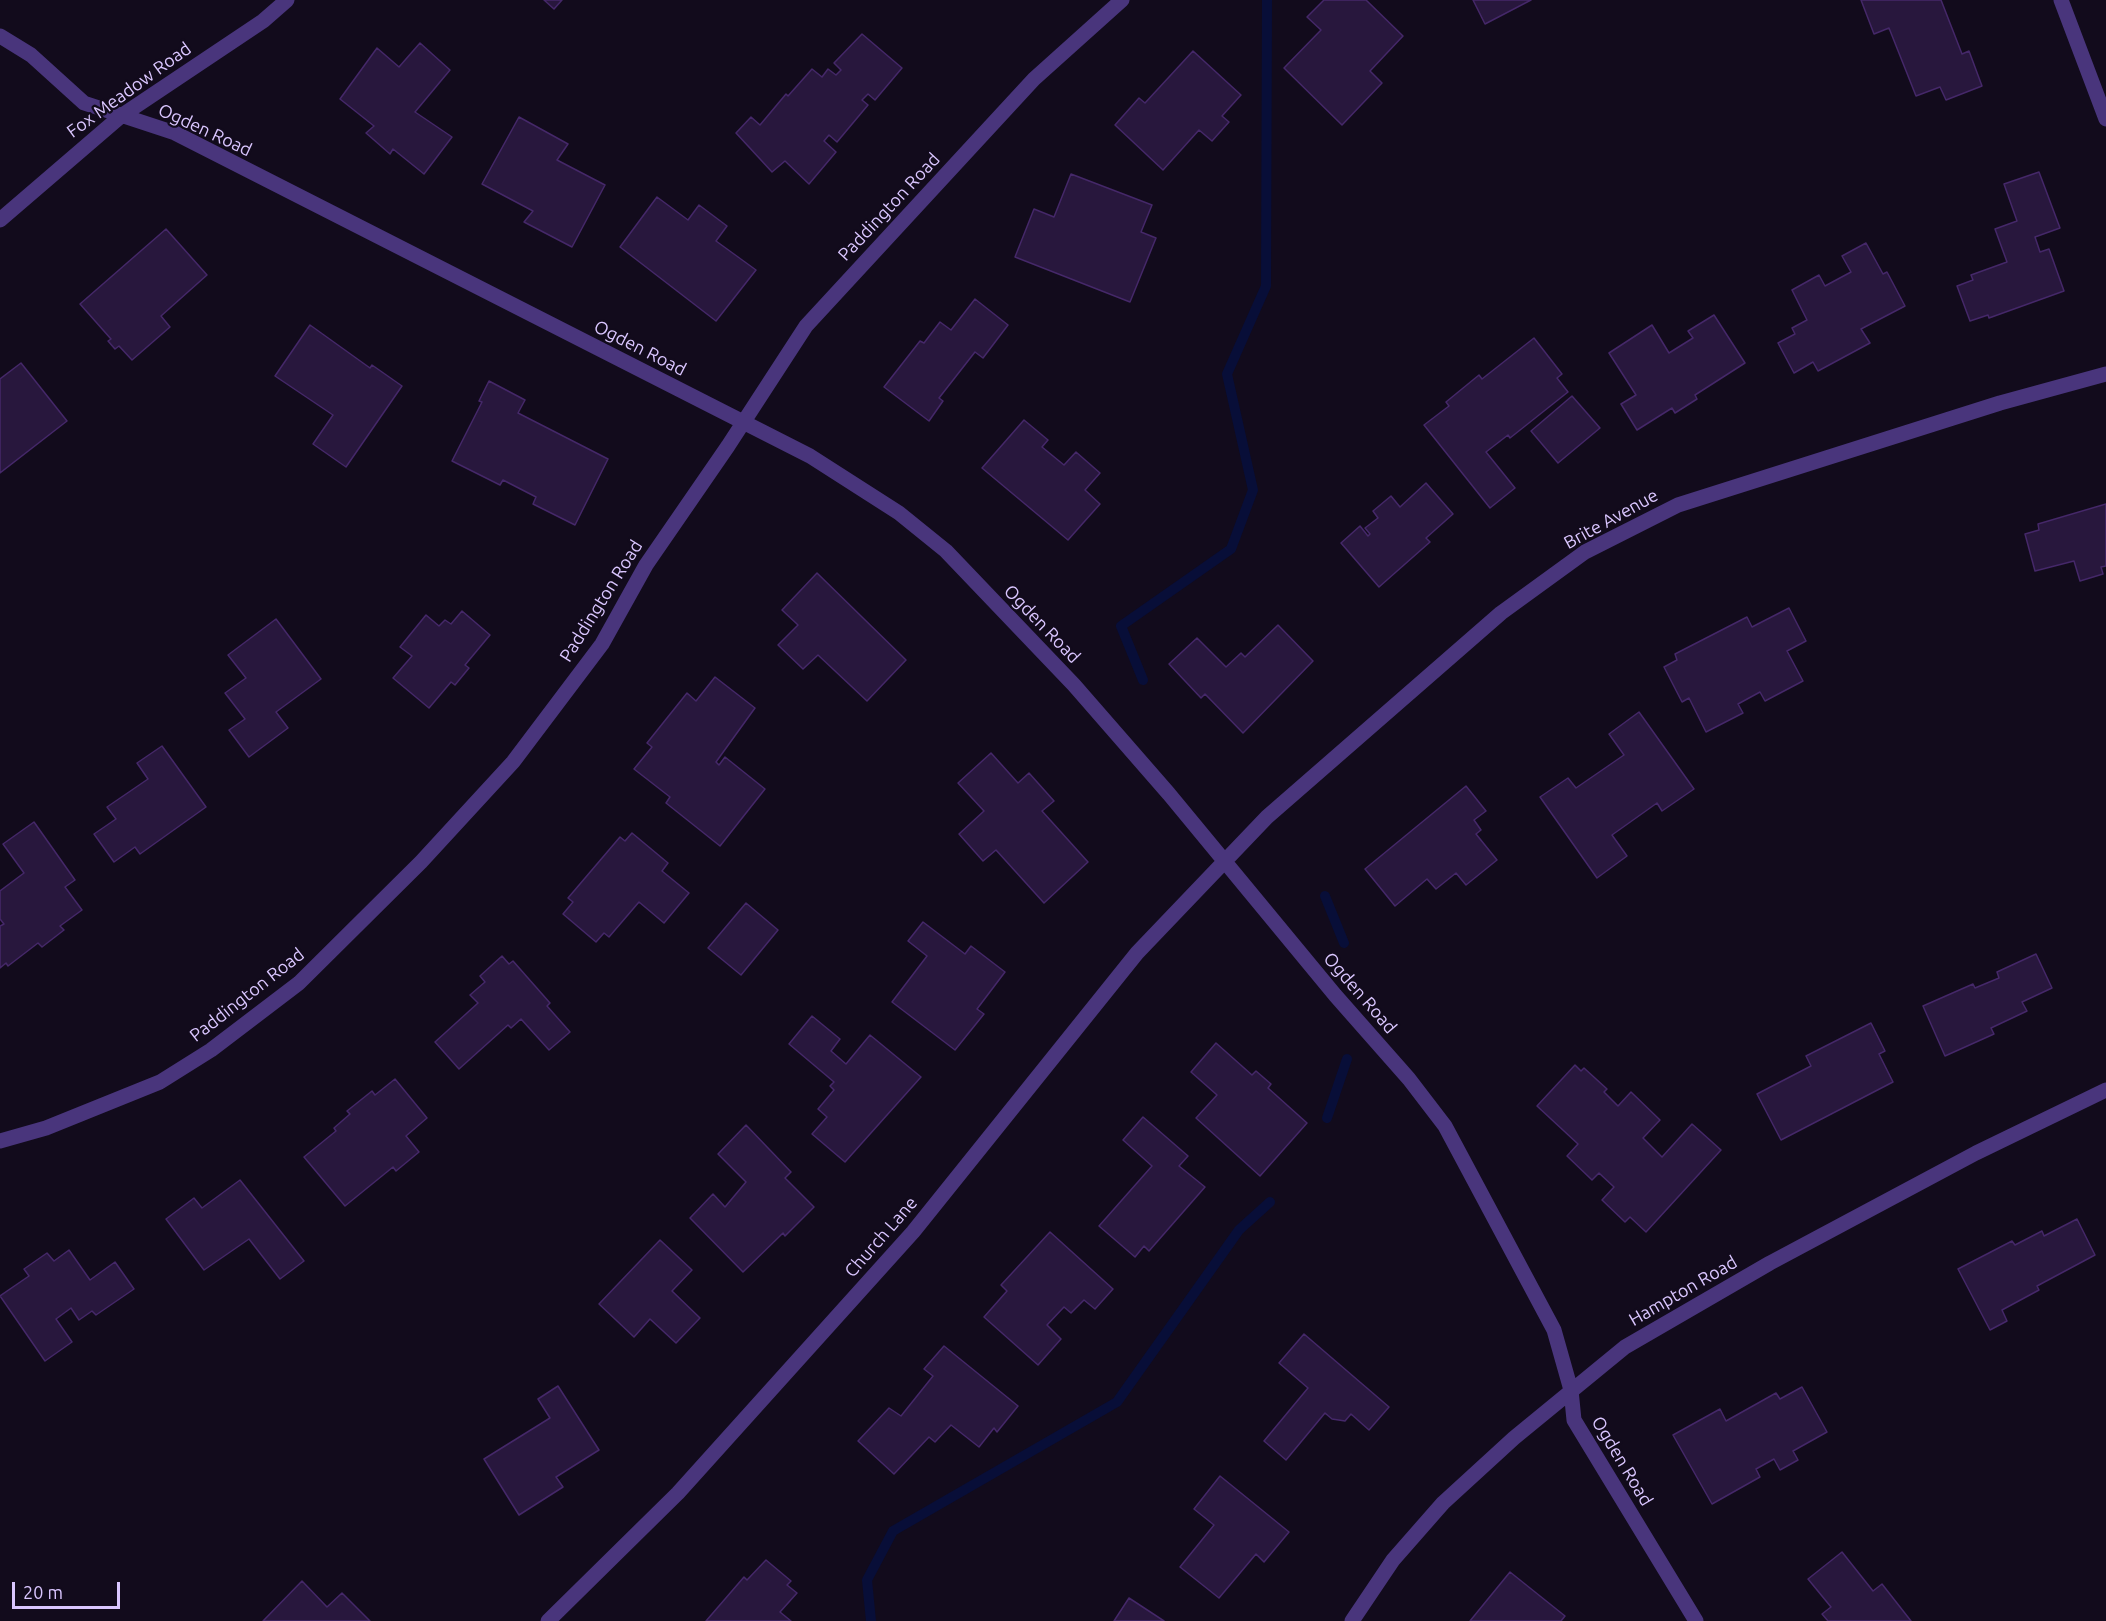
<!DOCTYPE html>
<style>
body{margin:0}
#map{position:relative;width:2106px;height:1621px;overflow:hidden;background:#120b1c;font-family:Ubuntu,sans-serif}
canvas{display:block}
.scale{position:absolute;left:12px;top:1582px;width:108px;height:27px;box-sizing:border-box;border:3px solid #dac6ff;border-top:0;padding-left:8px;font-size:18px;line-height:21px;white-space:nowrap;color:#dac6ff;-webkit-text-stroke:4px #120b1c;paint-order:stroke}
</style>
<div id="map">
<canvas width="2106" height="1621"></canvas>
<div class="scale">20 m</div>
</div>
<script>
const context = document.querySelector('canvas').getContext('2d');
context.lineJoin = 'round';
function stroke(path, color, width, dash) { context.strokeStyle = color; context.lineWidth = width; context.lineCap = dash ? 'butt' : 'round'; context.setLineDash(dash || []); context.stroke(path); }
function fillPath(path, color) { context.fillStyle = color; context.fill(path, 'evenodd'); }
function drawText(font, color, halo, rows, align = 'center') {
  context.font = font + ' Ubuntu,sans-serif'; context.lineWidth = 4.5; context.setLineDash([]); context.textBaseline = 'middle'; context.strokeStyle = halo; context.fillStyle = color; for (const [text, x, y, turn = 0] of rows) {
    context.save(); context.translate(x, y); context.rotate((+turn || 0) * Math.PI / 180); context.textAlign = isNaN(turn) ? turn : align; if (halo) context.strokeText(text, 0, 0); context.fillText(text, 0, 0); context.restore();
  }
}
stroke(new Path2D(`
 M 1143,680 L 1121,626 L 1231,549 L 1253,490 L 1227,374 L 1266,286 L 1267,0
 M 1325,896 L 1344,943
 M 1327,1118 L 1347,1059
 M 871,1621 L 867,1580 L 893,1531 L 1117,1402 L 1239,1230 L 1270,1202`), '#080e38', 10);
const building = new Path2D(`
 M 544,0 L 562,0 L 554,9 Z
 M 1324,0 L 1366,0 L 1403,36 L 1370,71 L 1382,83 L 1342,125 L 1284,68 L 1321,30 L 1307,17 Z
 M 1473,0 L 1531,0 L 1485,24 Z
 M 1861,0 L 1941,0 L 1962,54 L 1969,51 L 1982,86 L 1946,100 L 1940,87 L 1916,96 L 1889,28 L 1874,34 Z
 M 862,34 L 902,68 L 875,100 L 868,94 L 862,100 L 868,105 L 837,142 L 829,135 L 824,141 L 836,152 L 809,184 L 785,161 L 772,172 L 736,133 L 751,117 L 760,125 L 786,94 L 788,96 L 812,69 L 822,77 L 828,69 L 836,75 L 841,70 L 834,63 Z
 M 420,43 L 450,70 L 415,112 L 452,137 L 424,174 L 393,149 L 390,154 L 366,133 L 374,126 L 340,99 L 377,48 L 399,67 Z
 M 1193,51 L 1241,95 L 1222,116 L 1229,122 L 1212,141 L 1199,130 L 1163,170 L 1115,125 L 1139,98 L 1145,103 Z
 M 519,117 L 568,144 L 557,160 L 605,185 L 572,247 L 524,222 L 533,211 L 482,184 Z
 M 2039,172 L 2060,228 L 2035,237 L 2040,252 L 2049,249 L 2064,291 L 1989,318 L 1988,315 L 1970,321 L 1957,286 L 1973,280 L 1971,275 L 2007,262 L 1995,229 L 2017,221 L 2004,184 Z
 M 1071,174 L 1152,205 L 1141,232 L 1156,238 L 1130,302 L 1015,257 L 1034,209 L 1054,217 Z
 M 657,197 L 688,220 L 699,205 L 727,226 L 716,241 L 756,270 L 716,321 L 620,247 Z
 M 166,229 L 207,275 L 161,316 L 170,327 L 132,360 L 119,346 L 115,349 L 108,341 L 111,339 L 80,304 Z
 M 1866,243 L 1883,274 L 1887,272 L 1905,306 L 1861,329 L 1870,343 L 1818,371 L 1813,362 L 1794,373 L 1778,343 L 1795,334 L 1792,328 L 1807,320 L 1792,290 L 1819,275 L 1825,286 L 1851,272 L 1842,256 Z
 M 975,299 L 1008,325 L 983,358 L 975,352 L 939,398 L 943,401 L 929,421 L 884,387 L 920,341 L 924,343 L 940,322 L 951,330 Z
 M 1714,315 L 1745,363 L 1695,395 L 1697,399 L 1675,413 L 1672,408 L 1637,430 L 1621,404 L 1636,395 L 1609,353 L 1652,325 L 1669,353 L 1693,338 L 1688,331 Z
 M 310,325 L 370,368 L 372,365 L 402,386 L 346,467 L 313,444 L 333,415 L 275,376 Z
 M 1534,338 L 1562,374 L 1557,378 L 1568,392 L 1510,438 L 1508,435 L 1486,452 L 1515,488 L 1490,508 L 1424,425 L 1449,406 L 1446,402 L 1479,375 L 1482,379 Z
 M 21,363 L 67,421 L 0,473 L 0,379 Z
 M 489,381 L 525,400 L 518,413 L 608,459 L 575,525 L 533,504 L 536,497 L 503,480 L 500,485 L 452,461 L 482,402 L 479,401 Z
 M 1572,396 L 1600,428 L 1558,463 L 1531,431 Z
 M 1024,420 L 1048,440 L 1042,447 L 1064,465 L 1076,452 L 1100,473 L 1085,490 L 1100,504 L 1068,540 L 982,468 Z
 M 1426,483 L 1453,514 L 1426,538 L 1430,542 L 1379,587 L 1341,543 L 1360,526 L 1368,536 L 1370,534 L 1365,528 L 1378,518 L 1373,511 L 1391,496 L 1400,507 Z
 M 2106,504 L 2106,566 L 2101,567 L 2103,574 L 2080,581 L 2074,561 L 2035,571 L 2025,534 L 2039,530 L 2038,524 Z
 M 817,573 L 906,660 L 867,701 L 818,655 L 803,669 L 778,645 L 798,625 L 782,610 Z
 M 1789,608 L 1806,641 L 1787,651 L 1803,681 L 1765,701 L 1760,692 L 1738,704 L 1743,713 L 1706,732 L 1689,698 L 1682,702 L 1664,667 L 1677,660 L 1675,654 L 1747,617 L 1752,627 Z
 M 462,611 L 490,635 L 465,665 L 469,668 L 455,685 L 451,682 L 429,708 L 393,678 L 412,656 L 400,647 L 426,615 L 439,626 L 445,620 L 451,624 Z
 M 276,619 L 321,679 L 276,712 L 288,728 L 249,757 L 229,730 L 245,719 L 225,693 L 246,678 L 228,655 Z
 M 1278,625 L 1313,661 L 1243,733 L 1205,694 L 1201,698 L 1169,664 L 1197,638 L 1226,667 L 1241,653 L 1245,657 Z
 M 715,677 L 755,708 L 716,762 L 719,765 L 725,757 L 765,789 L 720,846 L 666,803 L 670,797 L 634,769 L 652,747 L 647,743 L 687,693 L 696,701 Z
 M 1639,712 L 1694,789 L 1662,811 L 1657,803 L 1612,835 L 1627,856 L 1597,878 L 1540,797 L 1568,778 L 1576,788 L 1624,755 L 1609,734 Z
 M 162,746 L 206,807 L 140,854 L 135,847 L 114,862 L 94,834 L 116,819 L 107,807 L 148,779 L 137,763 Z
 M 991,753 L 1018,783 L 1029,773 L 1054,801 L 1042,811 L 1088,862 L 1044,903 L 996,850 L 983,861 L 959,834 L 984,811 L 958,783 Z
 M 1466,786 L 1486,811 L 1474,820 L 1481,830 L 1476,834 L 1497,860 L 1466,885 L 1456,873 L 1436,889 L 1427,879 L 1395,906 L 1365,869 Z
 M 34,822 L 75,880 L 65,887 L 82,910 L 60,926 L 64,930 L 42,947 L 38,943 L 8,966 L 6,963 L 0,968 L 0,926 L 4,924 L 0,919 L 0,891 L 24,873 L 3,844 Z
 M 632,833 L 668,863 L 662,871 L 689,893 L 664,923 L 639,902 L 609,937 L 604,933 L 596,942 L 563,914 L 573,902 L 568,898 L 620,837 L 625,841 Z
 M 746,903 L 778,930 L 741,975 L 708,948 Z
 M 923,922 L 965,954 L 971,946 L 1005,972 L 977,1009 L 984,1014 L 955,1050 L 892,1002 L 927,956 L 908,941 Z
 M 2036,954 L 2052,988 L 2022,1002 L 2027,1011 L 1991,1028 L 1994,1034 L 1945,1056 L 1923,1006 L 1973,984 L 1975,988 L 1999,978 L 1997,972 Z
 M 502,956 L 509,964 L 513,961 L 550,1003 L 547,1006 L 570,1032 L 549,1050 L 521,1019 L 511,1028 L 508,1025 L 459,1069 L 435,1042 L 478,1003 L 470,995 L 485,982 L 480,976 Z
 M 812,1016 L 840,1039 L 831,1051 L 846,1064 L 870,1035 L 921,1077 L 845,1162 L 812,1134 L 827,1117 L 818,1109 L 834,1090 L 830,1086 L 834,1082 L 789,1044 Z
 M 1871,1023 L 1885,1051 L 1879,1054 L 1893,1082 L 1781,1140 L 1757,1094 L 1811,1066 L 1806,1056 Z
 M 1216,1043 L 1252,1075 L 1256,1071 L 1271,1084 L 1268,1088 L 1307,1123 L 1260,1176 L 1196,1118 L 1217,1095 L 1191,1072 Z
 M 1575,1065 L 1581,1071 L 1584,1068 L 1607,1089 L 1604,1092 L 1618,1106 L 1631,1092 L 1660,1120 L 1643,1138 L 1662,1157 L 1692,1124 L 1721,1150 L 1646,1232 L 1630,1217 L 1625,1222 L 1602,1200 L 1614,1187 L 1599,1173 L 1592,1180 L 1567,1156 L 1578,1144 L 1537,1106 Z
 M 395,1079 L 427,1118 L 406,1136 L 419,1152 L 396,1171 L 393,1167 L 345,1206 L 304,1157 L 336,1131 L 334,1128 L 350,1114 L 347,1111 L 372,1091 L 375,1095 Z
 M 1143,1117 L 1188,1156 L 1179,1166 L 1205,1187 L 1149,1251 L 1144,1246 L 1135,1257 L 1099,1226 L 1152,1166 L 1123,1140 Z
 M 746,1125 L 791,1172 L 785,1178 L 814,1207 L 785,1236 L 783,1233 L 743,1272 L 690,1218 L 713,1194 L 725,1207 L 746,1182 L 718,1154 Z
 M 240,1180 L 304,1261 L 280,1279 L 249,1239 L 204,1270 L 166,1219 L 194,1198 L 202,1208 Z
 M 2077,1219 L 2095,1255 L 2037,1286 L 2039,1290 L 2002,1310 L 2007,1321 L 1990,1330 L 1958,1269 L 2012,1241 L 2015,1245 L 2042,1231 L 2044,1236 Z
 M 1050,1232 L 1113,1289 L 1095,1309 L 1084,1300 L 1071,1313 L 1064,1307 L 1047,1325 L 1061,1339 L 1038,1365 L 984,1317 L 1007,1291 L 1001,1285 Z
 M 660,1240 L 692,1270 L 672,1291 L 700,1318 L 676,1343 L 650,1319 L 634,1337 L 599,1304 Z
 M 69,1250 L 90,1280 L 115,1262 L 134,1289 L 96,1315 L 92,1311 L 79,1320 L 71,1308 L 56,1319 L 72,1342 L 45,1361 L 0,1296 L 29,1276 L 24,1269 L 47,1253 L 54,1261 Z
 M 1304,1334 L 1389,1407 L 1369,1430 L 1351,1414 L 1345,1421 L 1332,1419 L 1325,1413 L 1286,1460 L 1264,1441 L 1308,1388 L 1279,1363 Z
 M 944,1346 L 1018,1406 L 997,1432 L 994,1428 L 979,1447 L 951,1425 L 935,1442 L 929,1437 L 894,1474 L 858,1441 L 889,1408 L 901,1416 L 933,1376 L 924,1369 Z
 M 558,1386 L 599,1450 L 556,1477 L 563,1487 L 519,1515 L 484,1459 L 550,1418 L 538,1399 Z
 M 1802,1387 L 1827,1432 L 1793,1451 L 1798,1460 L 1780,1470 L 1774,1459 L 1756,1469 L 1760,1477 L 1712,1504 L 1673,1435 L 1720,1409 L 1726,1421 L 1776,1393 L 1780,1399 Z
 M 1220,1476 L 1289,1532 L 1264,1562 L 1256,1554 L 1219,1598 L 1180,1567 L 1214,1525 L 1194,1509 Z
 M 1842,1552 L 1873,1591 L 1882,1584 L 1911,1621 L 1828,1621 L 1822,1614 L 1831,1607 L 1808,1579 Z
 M 766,1560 L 791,1581 L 787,1585 L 797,1593 L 780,1612 L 791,1621 L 706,1621 L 744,1577 L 747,1580 Z
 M 1510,1572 L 1565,1616 L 1561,1621 L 1470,1621 Z
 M 302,1581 L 327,1607 L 342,1593 L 370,1621 L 263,1621 Z
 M 1129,1598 L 1164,1621 L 1114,1621 Z`);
fillPath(building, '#28173d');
stroke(building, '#452869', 1.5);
stroke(new Path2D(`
 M 2061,0 L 2106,119
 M 0,36 L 31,55 L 84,103 L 175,133 L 810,456 L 899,513 L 946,551 L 1074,685 L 1169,794 L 1335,995 L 1409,1079 L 1445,1126 L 1554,1330 L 1571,1390 L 1574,1420 L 1696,1621
 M 0,220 L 121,116 L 263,21 L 287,0
 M 0,1141 L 46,1128 L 160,1082 L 211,1050 L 299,983 L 421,862 L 513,762 L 602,644 L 646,565 L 728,446 L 806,326 L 1034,79 L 1122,0
 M 548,1621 L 678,1493 L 913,1232 L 1137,953 L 1267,817 L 1501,613 L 1585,552 L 1678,505 L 2000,403 L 2106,374
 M 1352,1621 L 1393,1560 L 1443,1503 L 1514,1438 L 1625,1347 L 1770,1263 L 1976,1153 L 2106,1090`), '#49357c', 15);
drawText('18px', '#dac6ff', '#120b1c', [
 ["Fox Meadow Road",129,90,-36],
 ["Ogden Road",205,130,25],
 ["Paddington Road",889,207,-47],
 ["Ogden Road",640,348,27],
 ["Brite Avenue",1611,519,-29],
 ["Paddington Road",601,601,-58],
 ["Ogden Road",1042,624,46],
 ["Ogden Road",1360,993,49],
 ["Paddington Road",247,995,-38],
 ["Church Lane",881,1237,-49],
 ["Hampton Road",1683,1291,-30],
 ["Ogden Road",1622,1461,59]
]);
</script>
